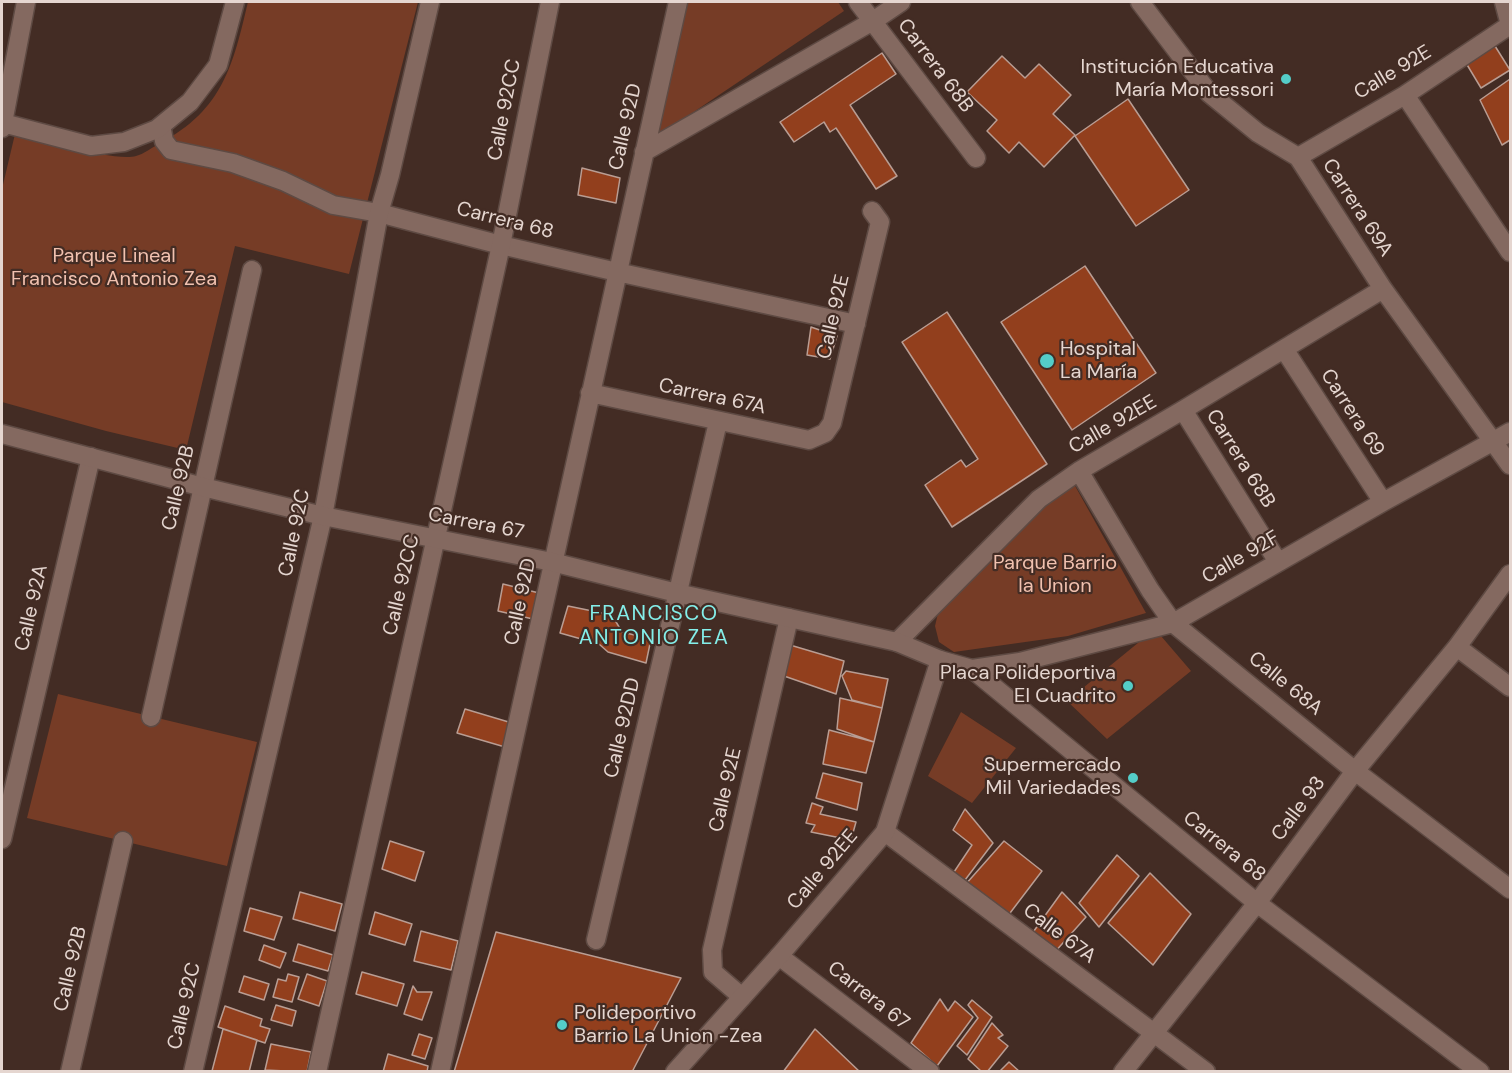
<!DOCTYPE html>
<meta charset="utf-8">
<style>
body{margin:0}
#map{position:relative;width:1512px;height:1073px;overflow:hidden;background:#432c24;font-family:"DM Sans",sans-serif}
canvas{display:block}
.frame{position:absolute;inset:0;border:3px solid #e5d6d0;pointer-events:none}
</style>
<div id="map">
<canvas width="1512" height="1073"></canvas>
<div class="frame"></div>
</div>
<script>
const context = document.querySelector('canvas').getContext('2d');
context.lineJoin = 'round';
function fillPath(path, color) { context.fillStyle = color; context.fill(path, 'evenodd'); }
function stroke(path, color, width, dash) { context.strokeStyle = color; context.lineWidth = width; context.lineCap = dash ? 'butt' : 'round'; context.setLineDash(dash || []); context.stroke(path); }
function drawText(font, color, halo, rows, align = 'center') {
  context.font = font + ' "DM Sans",sans-serif'; context.lineWidth = 4.5; context.setLineDash([]); context.textBaseline = 'middle'; context.strokeStyle = halo; context.fillStyle = color; for (const [text, x, y, turn = 0] of rows) {
    context.save(); context.translate(x, y); context.rotate((+turn || 0) * Math.PI / 180); context.textAlign = isNaN(turn) ? turn : align; if (halo) context.strokeText(text, 0, 0); context.fillText(text, 0, 0); context.restore();
  }
}
fillPath(new Path2D(`
 M 248,2 L 418,2 L 349,274 L 235,246 L 186,450 L 106,431 L 2,402 L 2,189 L 15,134 C 40,140 116,162 136,156 C 144,154 153,147 160,143 C 223,110 233,65 248,2 Z
 M 686,2 L 838,2 L 844,11 L 655,138 Z
 M 1074,484 L 1146,613 L 1068,636 L 954,652 L 939,642 L 935,626 L 939,609 L 1025,520 Z
 M 1155,629 L 1191,671 L 1107,739 L 1067,701 Z
 M 58,694 L 257,742 L 227,866 L 27,818 Z
 M 961,712 L 1016,748 L 972,803 L 928,776 Z`), '#763c26');
const building = new Path2D(`
 M 1495,46 L 1510,70 L 1481,88 L 1466,63 Z
 M 882,53 L 896,74 L 850,105 L 897,176 L 876,189 L 836,128 L 830,132 L 824,122 L 794,142 L 780,122 Z
 M 1002,56 L 1025,78 L 1039,64 L 1071,95 L 1053,114 L 1075,135 L 1044,167 L 1019,142 L 1009,153 L 987,131 L 997,120 L 967,92 Z
 M 1510,79 L 1510,140 L 1502,145 L 1480,100 Z
 M 1128,99 L 1189,190 L 1136,226 L 1075,136 Z
 M 582,168 L 620,178 L 616,203 L 578,195 Z
 M 1085,266 L 1156,373 L 1072,430 L 1001,322 Z
 M 947,312 L 1047,464 L 952,527 L 925,485 L 961,460 L 966,467 L 978,459 L 902,342 Z
 M 811,327 L 837,336 L 830,359 L 807,355 Z
 M 503,584 L 539,593 L 533,619 L 498,611 Z
 M 568,606 L 612,615 L 622,632 L 651,639 L 646,663 L 608,652 L 599,644 L 560,633 Z
 M 790,645 L 844,661 L 836,694 L 784,676 Z
 M 846,671 L 888,679 L 882,708 L 852,700 L 842,676 Z
 M 840,698 L 882,708 L 874,742 L 837,729 Z
 M 465,709 L 512,723 L 505,747 L 457,733 Z
 M 829,730 L 874,742 L 866,773 L 823,764 Z
 M 823,773 L 862,783 L 857,810 L 816,798 Z
 M 812,803 L 823,807 L 820,814 L 856,822 L 851,840 L 811,832 L 815,825 L 806,823 Z
 M 965,809 L 993,843 L 962,884 L 952,875 L 972,845 L 953,830 Z
 M 390,841 L 424,852 L 415,881 L 382,869 Z
 M 1004,841 L 1042,871 L 1007,917 L 965,885 Z
 M 1117,855 L 1139,876 L 1099,927 L 1079,903 Z
 M 1150,873 L 1191,914 L 1153,965 L 1108,923 Z
 M 300,892 L 342,904 L 335,931 L 293,919 Z
 M 1062,892 L 1086,917 L 1054,953 L 1031,935 Z
 M 250,908 L 282,917 L 274,940 L 244,931 Z
 M 375,912 L 412,924 L 405,945 L 369,934 Z
 M 421,931 L 458,941 L 451,970 L 414,961 Z
 M 496,932 L 681,978 L 632,1072 L 454,1072 Z
 M 298,944 L 333,955 L 328,971 L 293,961 Z
 M 264,945 L 286,953 L 280,968 L 259,960 Z
 M 362,972 L 404,984 L 397,1006 L 356,994 Z
 M 288,974 L 299,977 L 292,1002 L 273,997 L 278,979 L 286,981 Z
 M 307,974 L 327,981 L 319,1006 L 298,999 Z
 M 244,976 L 269,984 L 264,1000 L 239,992 Z
 M 413,986 L 417,992 L 432,992 L 422,1020 L 404,1014 Z
 M 940,999 L 948,1011 L 955,1001 L 973,1017 L 937,1066 L 911,1043 Z
 M 972,1000 L 992,1017 L 967,1055 L 957,1046 L 978,1018 L 968,1005 Z
 M 276,1005 L 296,1011 L 292,1026 L 271,1020 Z
 M 225,1006 L 262,1019 L 260,1026 L 270,1029 L 265,1043 L 218,1027 Z
 M 992,1023 L 1003,1035 L 998,1038 L 1008,1046 L 987,1072 L 982,1072 L 968,1059 Z
 M 223,1029 L 257,1040 L 249,1072 L 212,1071 Z
 M 815,1029 L 860,1072 L 783,1072 Z
 M 419,1034 L 432,1038 L 425,1059 L 412,1055 Z
 M 271,1044 L 311,1052 L 307,1072 L 265,1070 Z
 M 388,1054 L 428,1066 L 427,1072 L 383,1072 Z
 M 1009,1062 L 1020,1072 L 999,1072 Z`);
fillPath(building, '#923f1d');
stroke(building, '#b99d93', 1.5);
const pedestrian = new Path2D(`
 M 162,130 L 164,141 L 171,150 L 233,163 L 283,181 L 333,205 L 379,213 L 501,245 L 617,272`);
const minor = new Path2D(`
 M 858,2 L 976,158
 M 1140,2 L 1209,93 L 1258,133 L 1298,157 L 1383,289 L 1510,465
 M 1504,2 L 1510,25
 M 1405,95 L 1510,252
 M 3,123 L 91,146 L 124,142 L 157,129 L 190,102 L 218,65 L 235,2
 M 2,128 L 26,2
 M 644,152 L 873,21 L 901,2
 M 1298,157 L 1405,95 L 1510,25
 M 617,272 L 856,324
 M 1284,349 L 1383,502
 M 590,393 L 809,440 L 825,433 L 832,423 L 880,222 L 872,211
 M 1183,410 L 1278,562
 M 1079,471 L 1150,590 L 1173,623 L 1355,771 L 1510,889
 M 897,642 L 1039,499 L 1079,471 L 1183,410 L 1383,289
 M 1457,647 L 1510,687
 M 940,660 L 972,669 L 1257,903 L 1480,1072
 M 972,669 L 1020,662 L 1173,623 L 1383,502 L 1510,432
 M 151,717 L 252,270
 M 885,832 L 1206,1072
 M 2,839 L 91,457
 M 596,940 L 718,422
 M 779,956 L 930,1072
 M 742,997 L 713,972 L 712,950 L 789,618
 M 70,1072 L 123,841
 M 193,1072 L 323,516 L 379,213 L 390,175 L 430,2
 M 317,1072 L 501,245 L 550,2
 M 440,1072 L 678,2
 M 1123,1072 L 1257,903 L 1355,771 L 1457,647 L 1510,574`);
const tertiary = new Path2D(`
 M 2,434 L 203,487 L 323,516 L 552,562 L 677,593 L 897,642 L 940,660 L 885,832 L 779,956 L 675,1072`);
stroke(pedestrian, '#5e4a43', 21);
stroke(minor, '#5e4a43', 21);
stroke(tertiary, '#5e4a43', 21);
stroke(pedestrian, '#846960', 18);
stroke(minor, '#846960', 18);
stroke(tertiary, '#846960', 18);
for (const [x, y, r, color] of [
 [1286,79,6,"#54cdc8"],
 [1047,361,8,"#54cdc8"],
 [1128,686,6,"#54cdc8"],
 [1133,778,6,"#54cdc8"],
 [562,1025,6,"#54cdc8"]
]) { const dot = new Path2D(); dot.arc(x, y, r, 0, 2 * Math.PI); context.fillStyle = color; context.fill(dot); stroke(dot, '#432c24', 2); }
drawText('20px', '#e5d6d0', '#432c24', [
 ["Carrera 68B",935,66,53],
 ["Calle 92E",1393,73,-31],
 ["Calle 92CC",505,110,-79],
 ["Calle 92D",626,127,-77],
 ["Carrera 69A",1357,208,57],
 ["Carrera 68",505,221,14],
 ["Calle 92E",834,317,-77],
 ["Carrera 67A",712,397,12],
 ["Carrera 69",1352,413,57],
 ["Calle 92EE",1113,425,-30],
 ["Carrera 68B",1240,459,58],
 ["Calle 92B",179,488,-77],
 ["Carrera 67",476,524,11],
 ["Calle 92C",295,533,-78],
 ["Calle 92F",1241,558,-30],
 ["Calle 92CC",402,585,-77],
 ["Calle 92D",521,602,-78],
 ["Calle 92A",32,608,-77],
 ["Calle 68A",1285,684,39],
 ["Calle 92DD",623,728,-77],
 ["Calle 92E",726,790,-77],
 ["Calle 93",1299,809,-53],
 ["Carrera 68",1224,847,39],
 ["Calle 92EE",823,870,-50],
 ["Calle 67A",1059,934,37],
 ["Calle 92B",71,969,-77],
 ["Carrera 67",868,996,38],
 ["Calle 92C",185,1006,-77]
]);
drawText('20px', '#e5d6d0', '#432c24', [
 ["Institución Educativa",1274,68],
 ["María Montessori",1274,91],
 ["Hospital",1060,350,"left"],
 ["La María",1060,373,"left"],
 ["Placa Polideportiva",1116,674],
 ["El Cuadrito",1116,697],
 ["Supermercado",1121,766],
 ["Mil Variedades",1121,789],
 ["Polideportivo",574,1014,"left"],
 ["Barrio La Union -Zea",574,1037,"left"]
], 'right');
drawText('20px', '#f1c1af', '#432c24', [
 ["Parque Lineal",114,257],
 ["Francisco Antonio Zea",114,280],
 ["Parque Barrio",1055,564],
 ["la Union",1055,587]
]);
context.letterSpacing = '1.5px';
drawText('21px', '#84efea', '#432c24', [
 ["FRANCISCO",654,614],
 ["ANTONIO ZEA",654,638]
]);
context.letterSpacing = '0px';
</script>
